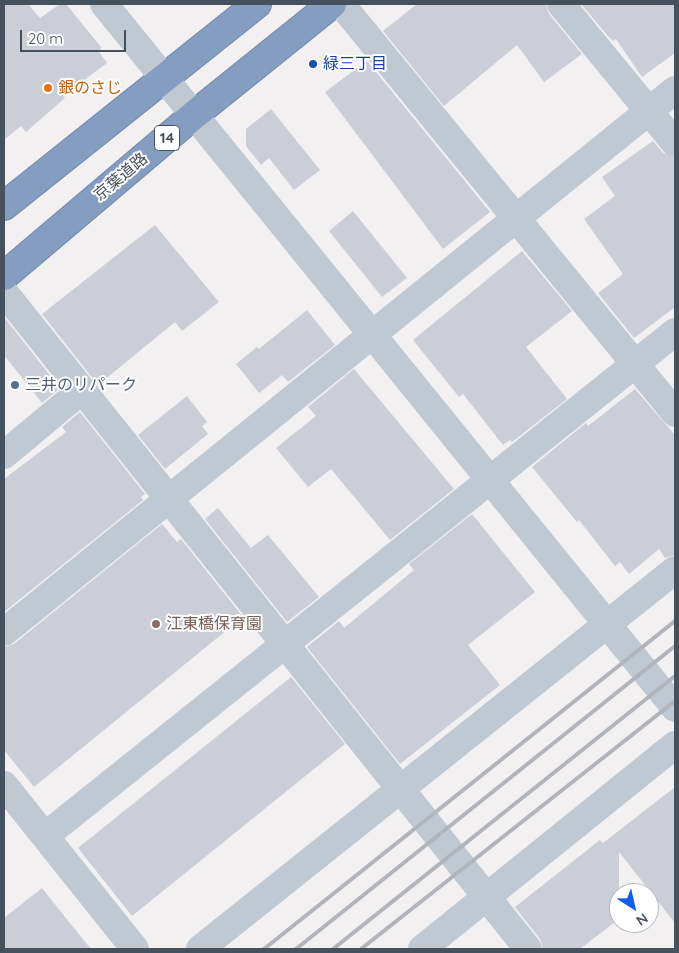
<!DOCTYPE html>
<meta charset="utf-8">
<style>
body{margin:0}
#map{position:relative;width:679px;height:953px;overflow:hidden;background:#f2f0f0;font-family:Quicksand,sans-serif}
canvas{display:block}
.frame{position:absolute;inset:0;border:5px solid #46515e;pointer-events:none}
.north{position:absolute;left:609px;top:883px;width:50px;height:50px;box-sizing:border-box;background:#fff;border:1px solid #b5b9bf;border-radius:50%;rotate:145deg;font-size:14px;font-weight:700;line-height:20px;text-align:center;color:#46515e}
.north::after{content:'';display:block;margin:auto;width:18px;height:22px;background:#0f5ced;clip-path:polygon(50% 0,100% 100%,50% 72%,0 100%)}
.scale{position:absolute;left:20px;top:30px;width:106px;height:22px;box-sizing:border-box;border:2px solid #46515e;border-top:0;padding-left:6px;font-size:15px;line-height:18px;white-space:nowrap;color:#46515e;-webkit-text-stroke:4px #fff;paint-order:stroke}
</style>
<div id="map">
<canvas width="679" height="953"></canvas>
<div class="frame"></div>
<div class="north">N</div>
<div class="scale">20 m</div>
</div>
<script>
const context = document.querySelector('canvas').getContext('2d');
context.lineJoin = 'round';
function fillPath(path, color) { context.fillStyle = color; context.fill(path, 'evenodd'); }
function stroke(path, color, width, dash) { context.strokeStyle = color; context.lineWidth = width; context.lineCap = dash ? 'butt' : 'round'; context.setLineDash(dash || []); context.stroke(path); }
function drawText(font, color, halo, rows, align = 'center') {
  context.font = font + ' Quicksand,"Noto Sans JP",sans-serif'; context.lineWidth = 4; context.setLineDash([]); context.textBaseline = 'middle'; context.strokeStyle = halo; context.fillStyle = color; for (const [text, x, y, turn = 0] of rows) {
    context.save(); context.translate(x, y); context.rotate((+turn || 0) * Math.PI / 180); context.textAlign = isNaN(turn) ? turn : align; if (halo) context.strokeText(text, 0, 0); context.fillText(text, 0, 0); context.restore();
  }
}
fillPath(new Path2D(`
 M 4,4 L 28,4 L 40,18 L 60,4 L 66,4 L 101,47 L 100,53 L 107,63 L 63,96 L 65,98 L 26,132 L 21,126 L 4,140 Z
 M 417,4 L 546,4 L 549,14 L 582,54 L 544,82 L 517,45 L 444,106 L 383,31 Z
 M 581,4 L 675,4 L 675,53 L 642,77 L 616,39 L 613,41 L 607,35 Z
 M 367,61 L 490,212 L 443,249 L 325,92 Z
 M 271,109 L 320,170 L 294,190 L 269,158 L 261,165 L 246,146 L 246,129 Z
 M 653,141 L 663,153 L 675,158 L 675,307 L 634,338 L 598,293 L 623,274 L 584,219 L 615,196 L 602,177 Z
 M 353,211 L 407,278 L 382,297 L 329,231 Z
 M 155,225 L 219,302 L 182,331 L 175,322 L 98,385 L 42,314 Z
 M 522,251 L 572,311 L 526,347 L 567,399 L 512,442 L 510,440 L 503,445 L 463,394 L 459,397 L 413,340 Z
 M 307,310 L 335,345 L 288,382 L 282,375 L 259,393 L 236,364 L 257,347 L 259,349 Z
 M 4,317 L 60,388 L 42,403 L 4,355 Z
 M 354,369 L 454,489 L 390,540 L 331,469 L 308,487 L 276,448 L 316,416 L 308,407 Z
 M 635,389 L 675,435 L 675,555 L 665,558 L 659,549 L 629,574 L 620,562 L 615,566 L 579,520 L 577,522 L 532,467 L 586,423 L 588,426 Z
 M 187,396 L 207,422 L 202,426 L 208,434 L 165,469 L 138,435 Z
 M 80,412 L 145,494 L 141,497 L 143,500 L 4,612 L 4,479 L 66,432 L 62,427 Z
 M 218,508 L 251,548 L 268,535 L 319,597 L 287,622 L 205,519 Z
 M 472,514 L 535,592 L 468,645 L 500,685 L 400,764 L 307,647 L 339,621 L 344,628 L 414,570 L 409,564 Z
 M 162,524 L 177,542 L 181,539 L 243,617 L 34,787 L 4,750 L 4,647 L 14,644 Z
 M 291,677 L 345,744 L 132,916 L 78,848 Z
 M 675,787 L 675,923 L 619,852 L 619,919 L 580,949 L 543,949 L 540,939 L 515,907 L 600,840 L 603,843 Z
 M 42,888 L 69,922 L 91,949 L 4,949 L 4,918 Z`), '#cbced6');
const highway = new Path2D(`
 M 4,206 L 257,4
 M 4,276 L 194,115 L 332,4`);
stroke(highway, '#7088ad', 30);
stroke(new Path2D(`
 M 104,4 L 675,708
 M 341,4 L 675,413
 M 561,4 L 675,143
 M 4,292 L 528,949
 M 4,455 L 82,390
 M 4,632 L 675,90
 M 4,785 L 135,949
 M 45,836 L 675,332
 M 200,949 L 675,570
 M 422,949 L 675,745`), '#c0c9d2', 28);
stroke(highway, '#859dc1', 28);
stroke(new Path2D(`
 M 264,949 L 675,621
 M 296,949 L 675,646
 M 333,949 L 675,676
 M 361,949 L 675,701`), '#b1b4ba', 4);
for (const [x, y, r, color] of [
 [313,64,5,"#1a4fb4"],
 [48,88,5,"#e8710a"],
 [15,385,5,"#5c6f8a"],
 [156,624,5,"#8d6e63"]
]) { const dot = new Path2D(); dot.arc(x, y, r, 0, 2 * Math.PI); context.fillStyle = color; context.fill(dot); stroke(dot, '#fff', 2); }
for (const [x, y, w] of [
 [167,138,25]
]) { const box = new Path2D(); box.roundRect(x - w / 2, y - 12.5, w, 25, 4); context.fillStyle = '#fff'; context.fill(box); stroke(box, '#46515e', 1); }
drawText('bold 15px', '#46515e', null, [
 ["14",167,138]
]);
drawText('16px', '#164399', '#fff', [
 ["緑三丁目",323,64]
], 'left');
drawText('16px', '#c56008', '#fff', [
 ["銀のさじ",58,88]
], 'left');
drawText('16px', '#46515e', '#fff', [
 ["京葉道路",121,177,-40]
]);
drawText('16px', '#4e5e75', '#fff', [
 ["三井のリパーク",25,385]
], 'left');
drawText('16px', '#785e54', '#fff', [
 ["江東橋保育園",166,624]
], 'left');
</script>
